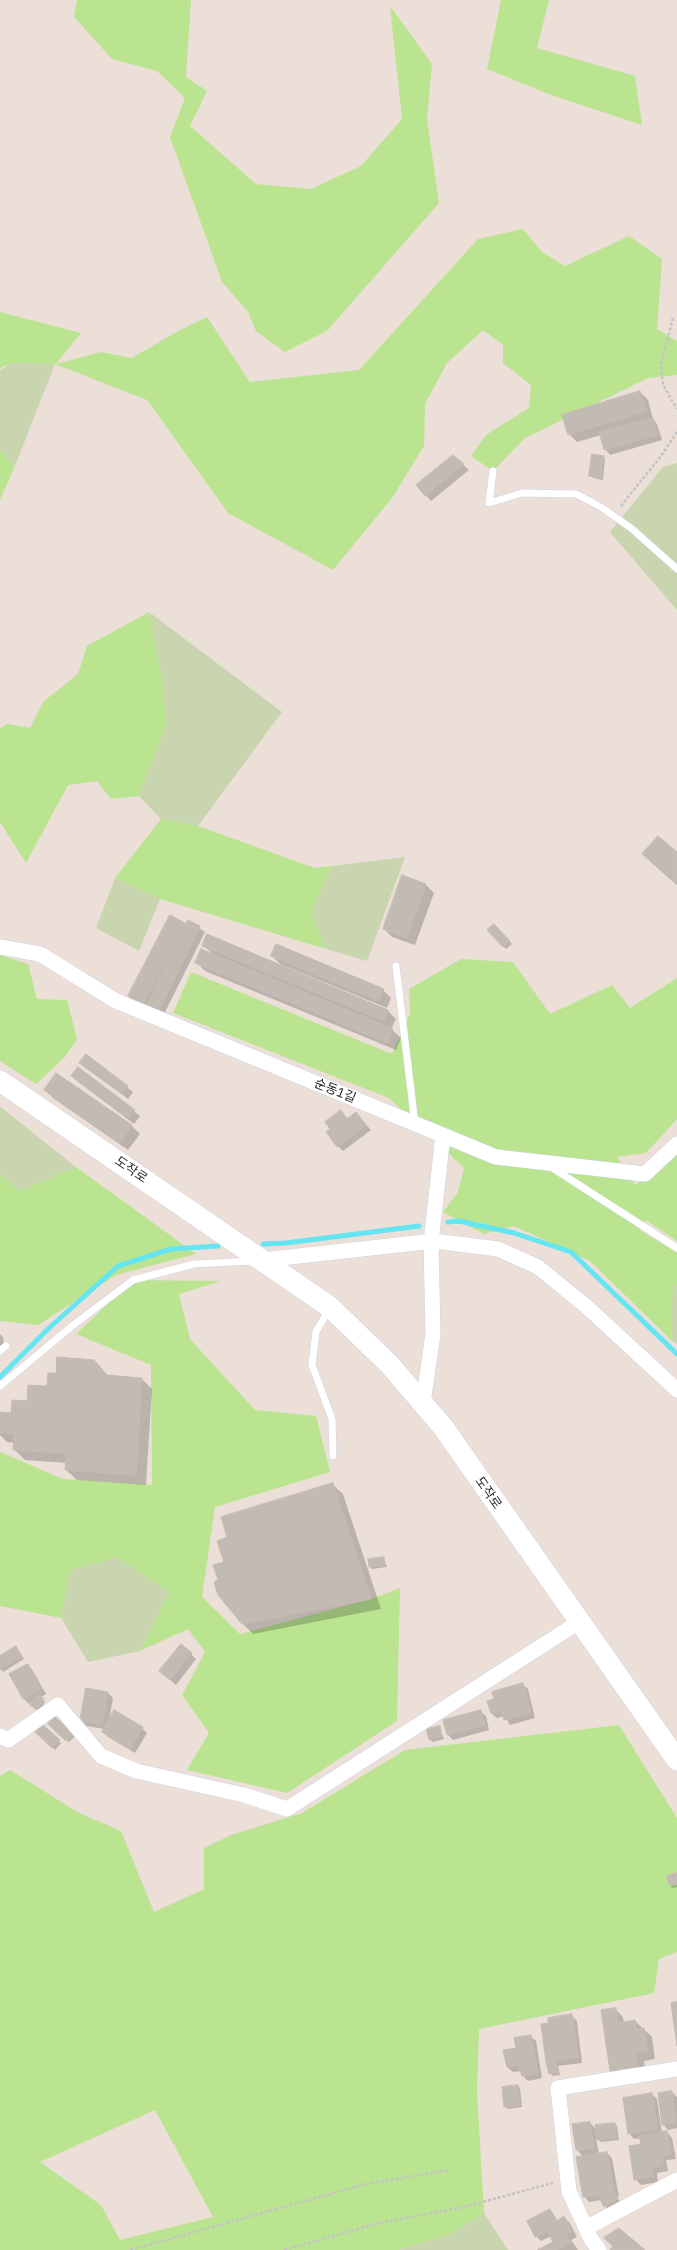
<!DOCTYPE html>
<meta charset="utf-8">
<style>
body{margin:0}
canvas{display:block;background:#ebdfd8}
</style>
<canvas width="677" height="2250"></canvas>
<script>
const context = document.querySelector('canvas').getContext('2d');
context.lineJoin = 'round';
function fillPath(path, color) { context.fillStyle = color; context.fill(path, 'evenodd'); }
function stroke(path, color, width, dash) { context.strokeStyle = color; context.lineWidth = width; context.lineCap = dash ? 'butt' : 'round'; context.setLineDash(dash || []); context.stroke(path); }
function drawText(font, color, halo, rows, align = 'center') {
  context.font = font + ' "IBM Plex Sans","Noto Sans KR",sans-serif'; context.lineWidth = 3; context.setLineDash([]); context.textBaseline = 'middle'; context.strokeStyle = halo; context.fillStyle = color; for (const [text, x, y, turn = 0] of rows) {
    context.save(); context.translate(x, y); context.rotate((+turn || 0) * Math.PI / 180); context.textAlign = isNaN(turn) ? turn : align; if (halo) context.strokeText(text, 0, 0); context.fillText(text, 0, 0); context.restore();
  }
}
fillPath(new Path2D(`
 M 77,0 L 191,0 L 186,77 L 207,91 L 190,126 L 256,184 L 311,189 L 361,166 L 402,119 L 390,6 L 432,64 L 427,119 L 439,203 L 327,331 L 285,352 L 256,331 L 248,312 L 222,282 L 170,137 L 185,98 L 157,71 L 112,59 L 74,17 Z
 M 501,0 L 549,0 L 537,48 L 635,76 L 642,125 L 551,95 L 487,69 Z
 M 523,229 L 542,252 L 565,266 L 629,236 L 662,259 L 657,329 L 677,341 L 677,375 L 648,378 L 525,438 L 493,471 L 471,456 L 486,435 L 529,408 L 531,385 L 503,363 L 503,345 L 483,330 L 447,363 L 425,404 L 424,446 L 392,498 L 333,570 L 228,513 L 147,400 L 55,364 L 13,363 L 0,368 L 0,312 L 81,333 L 56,364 L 101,352 L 132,358 L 178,331 L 207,317 L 250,382 L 359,370 L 478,239 Z
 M 0,450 L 15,466 L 0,500 Z
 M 149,612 L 162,677 L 167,724 L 139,796 L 111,799 L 97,781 L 68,785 L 26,863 L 0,822 L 0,729 L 7,724 L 30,728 L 44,701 L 78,674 L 87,646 Z
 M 161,819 L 198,826 L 315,868 L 332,866 L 311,914 L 326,949 L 160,899 L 115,878 Z
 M 0,955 L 28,964 L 37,999 L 67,1000 L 77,1039 L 65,1057 L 36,1084 L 0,1061 Z
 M 461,959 L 513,962 L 550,1014 L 612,985 L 630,1008 L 677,978 L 677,1119 L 646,1153 L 617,1157 L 635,1185 L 677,1155 L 677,1241 L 646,1220 L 640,1230 L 677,1253 L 677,1285 L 674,1286 L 671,1340 L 590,1261 L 514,1226 L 484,1234 L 443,1212 L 458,1192 L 464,1168 L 389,1098 L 173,1013 L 191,972 L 392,1054 L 410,1014 L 409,989 Z
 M 76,1167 L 196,1254 L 116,1275 L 38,1325 L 0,1321 L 0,1175 L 20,1191 Z
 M 133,1280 L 221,1281 L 179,1294 L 190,1339 L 255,1410 L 316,1416 L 330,1472 L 215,1507 L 202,1597 L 240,1634 L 371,1599 L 400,1588 L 397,1721 L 287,1793 L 187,1770 L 209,1733 L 182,1695 L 205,1652 L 188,1629 L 140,1651 L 169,1592 L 70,1570 L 61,1618 L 0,1606 L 0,1452 L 63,1479 L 152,1485 L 151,1365 L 76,1334 Z
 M 619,1725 L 677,1818 L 677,1952 L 659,1959 L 654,1993 L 479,2029 L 477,2092 L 484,2213 L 451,2234 L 399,2250 L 0,2250 L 0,1776 L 10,1770 L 77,1812 L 121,1831 L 154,1912 L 204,1889 L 204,1848 L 231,1835 L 302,1813 L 405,1750 ZM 155,2110 L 213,2217 L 120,2240 L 101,2205 L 40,2162 Z`), '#bbe491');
fillPath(new Path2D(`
 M 13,363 L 55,364 L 15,466 L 0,450 L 0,370 Z
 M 677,463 L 677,610 L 610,532 L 663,467 Z
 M 149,612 L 282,712 L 198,826 L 161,819 L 139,796 L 167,724 L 162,677 Z
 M 405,857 L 367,961 L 326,949 L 311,914 L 332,866 Z
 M 115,878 L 160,899 L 139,951 L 96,928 Z
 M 0,1107 L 2,1108 L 76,1167 L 20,1191 L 0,1175 Z
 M 677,1285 L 677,1344 L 671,1340 L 673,1286 Z
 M 117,1557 L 169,1592 L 140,1651 L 88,1662 L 61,1618 L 70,1570 Z
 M 484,2213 L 508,2250 L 399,2250 L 451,2234 Z`), '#c8d5ae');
fillPath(new Path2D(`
 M 640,392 L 648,400 L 653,419 L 657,424 L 662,440 L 610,455 L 605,449 L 601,435 L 577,442 L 569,434 Z
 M 453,456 L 469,470 L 431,501 L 417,486 Z
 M 603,457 L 605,459 L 603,480 L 593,478 L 590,476 Z
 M 403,877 L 426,885 L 434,893 L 415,945 L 392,937 L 384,929 Z
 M 189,921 L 205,932 L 163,1016 L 137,1004 L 129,996 L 184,924 L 186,926 Z
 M 494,925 L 512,944 L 506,949 L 489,930 Z
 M 204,946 L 388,1011 L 396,1019 L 391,1029 L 401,1038 L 396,1050 L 205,971 L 197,963 L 213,954 Z
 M 272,956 L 383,990 L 391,998 L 387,1008 L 280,964 Z
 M 86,1056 L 133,1092 L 128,1099 L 81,1063 Z
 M 78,1068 L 140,1116 L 134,1124 L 72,1076 Z
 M 57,1074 L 132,1126 L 140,1134 L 128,1150 L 53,1098 L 46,1090 Z
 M 340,1111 L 348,1119 L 356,1113 L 371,1130 L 343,1151 L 338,1146 L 331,1129 Z
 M 0,1334 L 3,1337 L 4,1348 L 0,1349 Z
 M 108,1376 L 141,1378 L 152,1389 L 146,1485 L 77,1480 L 66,1470 L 67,1463 L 25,1460 L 14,1449 L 15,1443 L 7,1442 L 0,1435 L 0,1413 L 12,1414 L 48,1387 Z
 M 332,1484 L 343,1494 L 381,1609 L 253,1634 L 243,1624 L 219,1581 L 229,1538 Z
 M 383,1558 L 387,1567 L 372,1569 L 370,1566 Z
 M 18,1650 L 24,1659 L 3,1672 L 0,1668 L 0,1657 Z
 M 191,1654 L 196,1659 L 176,1685 L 166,1676 Z
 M 28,1665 L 33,1671 L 46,1694 L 40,1698 L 45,1702 L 39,1711 L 33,1707 L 33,1701 L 29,1704 L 24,1699 Z
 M 522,1684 L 528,1689 L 535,1718 L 510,1725 L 504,1716 L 497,1718 L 491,1713 L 495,1700 Z
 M 108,1693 L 113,1698 L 109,1721 L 142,1728 L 147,1733 L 135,1753 L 108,1737 L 103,1732 L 104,1729 L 87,1726 L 81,1721 Z
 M 480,1711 L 486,1716 L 489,1730 L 453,1740 L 448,1735 Z
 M 55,1718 L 75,1736 L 69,1742 L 49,1724 Z
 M 42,1725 L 61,1743 L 55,1750 L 36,1732 Z
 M 439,1727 L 444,1739 L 432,1742 L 430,1739 Z
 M 677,1874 L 677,1887 L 673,1888 L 670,1886 Z
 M 615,2009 L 623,2017 L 624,2023 L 635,2021 L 652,2037 L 655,2059 L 644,2061 L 646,2074 L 619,2078 L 611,2070 Z
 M 571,2015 L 577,2021 L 582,2063 L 558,2066 L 560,2075 L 552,2076 L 547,2062 Z
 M 530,2036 L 536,2041 L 542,2078 L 528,2081 L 522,2075 L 522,2071 L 513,2072 L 507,2067 L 504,2051 L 517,2048 Z
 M 517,2086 L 520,2088 L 522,2107 L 508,2109 L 505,2106 Z
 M 672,2092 L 677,2097 L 677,2128 L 668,2130 L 662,2123 Z
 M 652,2094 L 657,2099 L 662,2133 L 667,2132 L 672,2138 L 676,2159 L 666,2160 L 668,2171 L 657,2173 L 658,2182 L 641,2185 L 635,2179 L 642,2145 L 641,2138 L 634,2139 L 629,2133 Z
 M 590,2123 L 597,2130 L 615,2124 L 617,2126 L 619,2140 L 601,2142 L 596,2138 L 599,2154 L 607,2153 L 612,2158 L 619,2197 L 617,2197 L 620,2202 L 607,2209 L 601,2200 L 589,2202 L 584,2196 L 584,2157 L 577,2150 L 573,2125 Z
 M 550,2210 L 558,2221 L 564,2218 L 570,2223 L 577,2237 L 571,2240 L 578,2250 L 540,2250 L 554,2242 L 551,2236 L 541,2241 L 536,2236 Z`), '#0003');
stroke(new Path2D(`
 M 448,1222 L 459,1221 L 514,1233 L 571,1252 L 677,1354
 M 263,1244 L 286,1243 L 419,1226
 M 0,1377 L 49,1328 L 118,1266 L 171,1249 L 218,1246`), '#65e4f2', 5);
const building = new Path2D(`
 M 640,391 L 647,411 L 568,435 L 562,415 Z
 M 653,418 L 657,435 L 604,450 L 599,432 Z
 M 592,454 L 604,456 L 601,478 L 589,476 Z
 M 453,455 L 464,464 L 425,496 L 416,485 Z
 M 658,836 L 677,852 L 677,885 L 642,854 Z
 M 402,875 L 426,884 L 407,938 L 383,929 Z
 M 170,915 L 185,923 L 143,1004 L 128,996 Z
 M 188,920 L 200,926 L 158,1012 L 146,1006 Z
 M 494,924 L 510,941 L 503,947 L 487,930 Z
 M 207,934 L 388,1010 L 384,1021 L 202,946 Z
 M 276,944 L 384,989 L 379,1001 L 271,956 Z
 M 201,949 L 393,1029 L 388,1043 L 195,963 Z
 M 86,1054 L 128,1086 L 122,1094 L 79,1063 Z
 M 78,1067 L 135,1110 L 128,1119 L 71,1076 Z
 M 56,1073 L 132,1125 L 120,1143 L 44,1090 Z
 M 341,1110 L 347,1119 L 356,1112 L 366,1125 L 337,1147 L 326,1132 L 330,1129 L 325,1122 Z
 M 57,1357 L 94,1360 L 107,1375 L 142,1378 L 136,1475 L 65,1470 L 66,1453 L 13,1450 L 14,1433 L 0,1433 L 0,1412 L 11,1413 L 12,1400 L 27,1401 L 28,1385 L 47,1386 L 48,1373 L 56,1373 Z
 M 333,1483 L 371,1599 L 242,1624 L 218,1595 L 214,1582 L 218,1580 L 213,1565 L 224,1562 L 217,1541 L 227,1537 L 221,1517 Z
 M 384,1557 L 385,1565 L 369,1567 L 368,1559 Z
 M 181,1644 L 192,1653 L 170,1680 L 159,1671 Z
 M 16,1646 L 22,1657 L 0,1670 L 0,1656 Z
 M 28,1664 L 42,1689 L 23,1699 L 9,1674 Z
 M 523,1683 L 531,1713 L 504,1720 L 501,1711 L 491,1713 L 487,1701 L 494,1699 L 492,1692 Z
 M 86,1688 L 108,1692 L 102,1725 L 80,1721 Z
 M 37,1694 L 44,1699 L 37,1710 L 30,1705 Z
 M 114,1710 L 143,1727 L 130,1749 L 102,1732 Z
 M 481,1710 L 485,1725 L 447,1735 L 443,1720 Z
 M 54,1716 L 73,1733 L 66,1741 L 48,1724 Z
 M 42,1724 L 60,1740 L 52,1748 L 35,1732 Z
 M 440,1726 L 442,1736 L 429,1740 L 426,1729 Z
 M 677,1873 L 677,1884 L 670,1886 L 667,1876 Z
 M 677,2002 L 677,2046 L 671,2003 Z
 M 616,2008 L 618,2023 L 635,2020 L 637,2030 L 644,2028 L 648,2051 L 636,2053 L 638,2066 L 610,2071 L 601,2010 Z
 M 572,2014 L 578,2058 L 546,2062 L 541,2024 L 548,2023 L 548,2018 Z
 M 531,2035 L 538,2073 L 522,2076 L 519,2065 L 507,2067 L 503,2050 L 516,2048 L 514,2038 Z
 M 556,2061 L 558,2072 L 549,2074 L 546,2062 Z
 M 518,2085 L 520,2105 L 504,2107 L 502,2087 Z
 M 672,2091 L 676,2123 L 662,2125 L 658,2093 Z
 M 652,2093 L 658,2129 L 628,2134 L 623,2098 Z
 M 590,2122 L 594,2148 L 576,2150 L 572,2124 Z
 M 615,2123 L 617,2138 L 597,2140 L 595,2125 Z
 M 667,2131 L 671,2154 L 662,2155 L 663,2166 L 652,2168 L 654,2177 L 634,2180 L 629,2146 L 641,2144 L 639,2136 Z
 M 607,2152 L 614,2191 L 583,2197 L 576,2157 Z
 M 613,2190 L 618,2199 L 604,2207 L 599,2197 Z
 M 550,2209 L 557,2221 L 564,2216 L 572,2231 L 566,2235 L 571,2243 L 556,2250 L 537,2250 L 553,2242 L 547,2231 L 535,2237 L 527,2221 Z
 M 619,2228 L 645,2250 L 610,2250 L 613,2246 L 604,2238 Z`);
fillPath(building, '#c2bbb4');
stroke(building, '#c6bbb2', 1);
const lane = new Path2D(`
 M 493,471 L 489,503 L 522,493 L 576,494 L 601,507 L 631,528 L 677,569
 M 396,966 L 415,1124
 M 551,1167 L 677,1248
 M 329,1309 L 316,1332 L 312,1365 L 332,1419 L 333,1456
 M 0,1351 L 6,1346
 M 0,1386 L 72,1326 L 133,1280 L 194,1264 L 254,1261`);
const street = new Path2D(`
 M 0,947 L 40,954 L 116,1001 L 496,1157 L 645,1174 L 677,1144
 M 263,1260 L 434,1241 L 498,1249 L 538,1267 L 587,1307 L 677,1390
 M 423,1403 L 433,1334 L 431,1242 L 443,1135
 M 0,1736 L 8,1740 L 58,1705 L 101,1756 L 136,1771 L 244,1795 L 287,1809 L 579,1622
 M 586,2228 L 677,2180
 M 599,2250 L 591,2239 L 569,2191 L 558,2088 L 677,2069`);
const secondary = new Path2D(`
 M 0,1081 L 330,1307 L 389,1364 L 443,1427 L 677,1760`);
stroke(lane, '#cdd4e1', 8);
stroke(street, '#cdd4e1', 16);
stroke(secondary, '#cdd4e1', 22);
stroke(new Path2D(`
 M 673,318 L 661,364 L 663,385 L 677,409
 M 621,506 L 661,456 L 677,432
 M 130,2250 L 366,2184 L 449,2170
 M 284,2250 L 379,2223 L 464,2207 L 553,2183`), '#c3c3c3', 2.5, [3, 2]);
stroke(lane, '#fff', 7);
stroke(street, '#fff', 15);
stroke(secondary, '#fff', 21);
drawText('13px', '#272727', '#fff', [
 ["순동1길",335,1091,22],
 ["도작로",131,1170,34],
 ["도작로",488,1493,55]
]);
</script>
